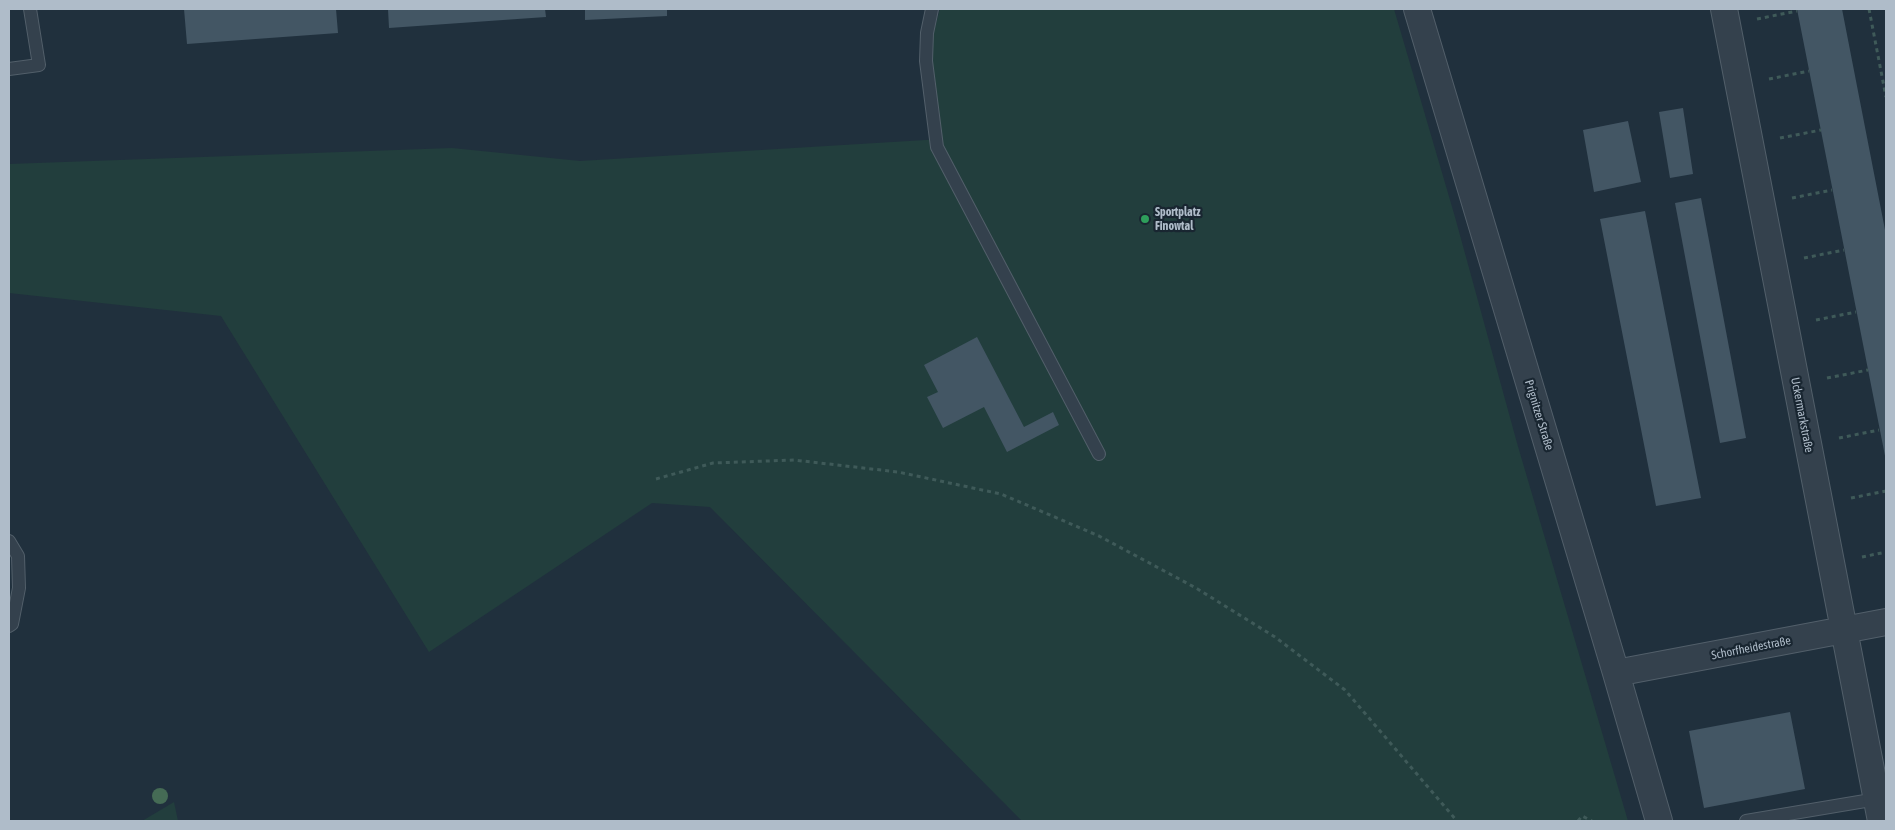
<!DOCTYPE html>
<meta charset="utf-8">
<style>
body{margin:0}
#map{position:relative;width:1895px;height:830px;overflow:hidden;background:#20303d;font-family:"Asap Condensed",sans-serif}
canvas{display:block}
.frame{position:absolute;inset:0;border:10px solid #afbcc9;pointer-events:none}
</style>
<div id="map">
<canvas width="1895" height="830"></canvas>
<div class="frame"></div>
</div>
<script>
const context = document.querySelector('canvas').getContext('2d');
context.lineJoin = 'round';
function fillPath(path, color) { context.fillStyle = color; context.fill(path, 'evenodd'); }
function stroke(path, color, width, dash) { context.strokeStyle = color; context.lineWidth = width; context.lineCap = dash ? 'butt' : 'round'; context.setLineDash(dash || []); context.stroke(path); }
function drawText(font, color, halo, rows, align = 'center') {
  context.font = font + ' "Asap Condensed",sans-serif'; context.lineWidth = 4.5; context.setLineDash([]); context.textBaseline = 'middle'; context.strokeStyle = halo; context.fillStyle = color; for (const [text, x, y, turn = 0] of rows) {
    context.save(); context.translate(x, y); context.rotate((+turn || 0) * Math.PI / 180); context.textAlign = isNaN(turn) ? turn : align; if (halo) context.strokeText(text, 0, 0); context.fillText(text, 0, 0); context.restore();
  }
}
fillPath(new Path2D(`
 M 940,9 L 1394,9 L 1455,217 L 1517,443 L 1628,821 L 1022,821 L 710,507 L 652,503 L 429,652 L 221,316 L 9,293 L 9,164 L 452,148 L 580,161 L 942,139 L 932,62 L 933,34 Z
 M 174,802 L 178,821 L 142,821 Z`), '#223e3d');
fillPath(new Path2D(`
 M 184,9 L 336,9 L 338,33 L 187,44 Z
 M 388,9 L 545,9 L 546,17 L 389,28 Z
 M 585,9 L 667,9 L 667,16 L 585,20 Z
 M 1797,9 L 1842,9 L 1886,235 L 1886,461 Z
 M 1683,108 L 1693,174 L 1670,178 L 1659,112 Z
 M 1628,121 L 1641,182 L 1594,192 L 1583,130 Z
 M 1701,198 L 1746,438 L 1720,443 L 1675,203 Z
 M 1645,211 L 1701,498 L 1656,506 L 1600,219 Z
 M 977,337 L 1024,427 L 1053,412 L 1059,425 L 1007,452 L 984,407 L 943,428 L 927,397 L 938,392 L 924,365 Z
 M 1790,712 L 1805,789 L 1704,808 L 1689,731 Z`), '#435664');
const service = new Path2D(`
 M 932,9 L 927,33 L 926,61 L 937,147 L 1099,454
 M 9,69 L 39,65 L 30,9
 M 9,541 L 18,556 L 19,588 L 12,624 L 9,626
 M 1746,821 L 1877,799`);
const minor = new Path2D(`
 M 1417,9 L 1616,673 L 1659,821
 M 1724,9 L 1881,821
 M 1616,673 L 1886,622`);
stroke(service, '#525f6a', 14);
stroke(minor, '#525f6a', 28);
stroke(new Path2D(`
 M 1869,9 L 1886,97
 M 1757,19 L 1797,11
 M 1769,79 L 1809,71
 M 1780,138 L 1821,130
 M 1792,198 L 1832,190
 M 1804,258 L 1844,250
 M 1816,320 L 1856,312
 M 1827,378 L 1868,370
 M 1839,438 L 1879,430
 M 656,479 L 713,463 L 794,460 L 898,472 L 1001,494 L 1099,536 L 1196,588 L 1275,637 L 1345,690 L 1457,821
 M 1851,498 L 1886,491
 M 1862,557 L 1886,552
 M 1578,821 L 1582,816 L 1592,821`), '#3f5a59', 3, [4, 4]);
stroke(service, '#34414d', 12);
stroke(minor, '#34414d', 26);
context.fillStyle = '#456b55';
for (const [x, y] of [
 [160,796]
]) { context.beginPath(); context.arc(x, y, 8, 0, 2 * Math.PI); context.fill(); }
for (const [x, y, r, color] of [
 [1145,219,5,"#2e9e5b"]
]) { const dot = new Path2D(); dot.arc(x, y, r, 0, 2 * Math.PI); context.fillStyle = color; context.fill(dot); stroke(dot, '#192631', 2); }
drawText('bold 12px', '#afbcc9', '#192631', [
 ["Sportplatz",1155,212],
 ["Finowtal",1155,226]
], 'left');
drawText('12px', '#afbcc9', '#192631', [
 ["Prignitzer Straße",1539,415,73],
 ["Uckermarkstraße",1802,415,79],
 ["Schorfheidestraße",1751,648,-11]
]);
</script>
